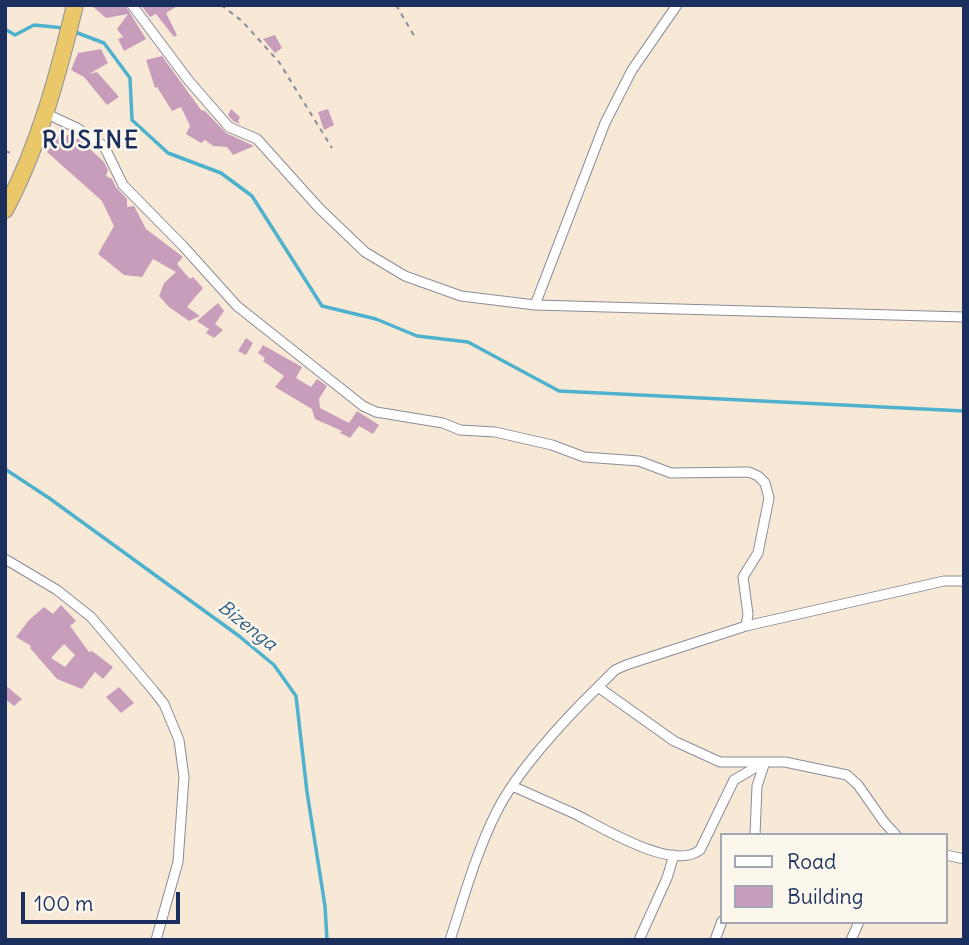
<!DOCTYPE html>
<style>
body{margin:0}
#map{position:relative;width:969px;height:945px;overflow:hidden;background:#f7e9d5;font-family:Delius,sans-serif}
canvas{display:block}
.frame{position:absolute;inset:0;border:7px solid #1b2f5e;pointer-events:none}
.legend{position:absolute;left:720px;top:833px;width:228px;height:91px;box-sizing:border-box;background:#fbf7ec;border:2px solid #a1a7b3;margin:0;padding:9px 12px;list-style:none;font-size:21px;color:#1b2f5e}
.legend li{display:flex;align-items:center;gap:14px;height:35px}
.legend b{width:35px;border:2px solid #a1a7b3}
.scale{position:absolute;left:21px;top:892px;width:159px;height:32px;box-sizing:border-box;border:4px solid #1b2f5e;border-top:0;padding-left:9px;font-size:21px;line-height:24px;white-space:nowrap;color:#1b2f5e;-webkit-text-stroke:5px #fbf7ec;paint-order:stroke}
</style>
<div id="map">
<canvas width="969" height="945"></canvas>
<div class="frame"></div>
<ul class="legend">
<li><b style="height:9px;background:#fff"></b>Road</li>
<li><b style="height:19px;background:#c89dbc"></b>Building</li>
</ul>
<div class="scale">100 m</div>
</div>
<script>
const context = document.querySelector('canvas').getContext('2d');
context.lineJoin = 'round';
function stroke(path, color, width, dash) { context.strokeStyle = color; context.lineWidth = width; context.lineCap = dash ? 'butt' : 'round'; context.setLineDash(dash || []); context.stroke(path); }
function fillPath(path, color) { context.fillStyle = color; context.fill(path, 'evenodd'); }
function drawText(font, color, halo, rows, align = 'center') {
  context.font = font + ' Delius,sans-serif'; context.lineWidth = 5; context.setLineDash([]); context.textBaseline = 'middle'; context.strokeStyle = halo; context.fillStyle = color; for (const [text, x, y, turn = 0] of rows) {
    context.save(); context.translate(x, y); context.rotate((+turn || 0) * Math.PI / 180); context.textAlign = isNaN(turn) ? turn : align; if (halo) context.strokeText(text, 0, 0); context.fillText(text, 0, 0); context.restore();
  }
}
stroke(new Path2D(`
 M 5,29 L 15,35 L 34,25 L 64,28
 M 75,32 L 104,43 L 130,78 L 132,120 L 168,153 L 221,173 L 252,196 L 322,306 L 376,319 L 417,336 L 468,342 L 559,391 L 964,411
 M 5,469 L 49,498 L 239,636 L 274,665 L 296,696 L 307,792 L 325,906 L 327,940`), '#4eb1cd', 3.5);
fillPath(new Path2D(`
 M 91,5 L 125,5 L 146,39 L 124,51 L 118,39 L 123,37 L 117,29 L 128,14 L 106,18 Z
 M 141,5 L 179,5 L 166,13 L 177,35 L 174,37 L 156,14 L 150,17 Z
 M 275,35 L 282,48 L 275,53 L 263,39 Z
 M 101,49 L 108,63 L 89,74 L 97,72 L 119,97 L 107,105 L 84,77 L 71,70 L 78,53 Z
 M 162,56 L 201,110 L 205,111 L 226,133 L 254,146 L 233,155 L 227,147 L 213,146 L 205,140 L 201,143 L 186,134 L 190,126 L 181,107 L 172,111 L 157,87 L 155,88 L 146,60 Z
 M 231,109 L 240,117 L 238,121 L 240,124 L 233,121 L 228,115 Z
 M 328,109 L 334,125 L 324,130 L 318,112 Z
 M 60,133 L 63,137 L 70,134 L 76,140 L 78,138 L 104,162 L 108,170 L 106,176 L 112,179 L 116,187 L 127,199 L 127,207 L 134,206 L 146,229 L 183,257 L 177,264 L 190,279 L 193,277 L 203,288 L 187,307 L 200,316 L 189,321 L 169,307 L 159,296 L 164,283 L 176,272 L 153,259 L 142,277 L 124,275 L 98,254 L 114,226 L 102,201 L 47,152 Z
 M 218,303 L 224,311 L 215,324 L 223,330 L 214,338 L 206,333 L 209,329 L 197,321 Z
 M 246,338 L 253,343 L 246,355 L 238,351 Z
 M 263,345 L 302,367 L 296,378 L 311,387 L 317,379 L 327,386 L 319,399 L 320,408 L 349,423 L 357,411 L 379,425 L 373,434 L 359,426 L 350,438 L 340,433 L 342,431 L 315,419 L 312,409 L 275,387 L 284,376 L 263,361 L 265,358 L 258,353 Z
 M 61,605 L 76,621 L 70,626 L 89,652 L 92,651 L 113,667 L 103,679 L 95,672 L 82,689 L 57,679 L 30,648 L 31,646 L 16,637 L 29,620 L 44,607 L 53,614 ZM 64,644 L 75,655 L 65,667 L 51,658 Z
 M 5,685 L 22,699 L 14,706 L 5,699 Z
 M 119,687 L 134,703 L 121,713 L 106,697 Z`), '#c89dbc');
const street = new Path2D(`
 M 132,5 L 189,81 L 229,127 L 257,139 L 319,208 L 365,252 L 405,276 L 461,296 L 535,305 L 964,317
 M 45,113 L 77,128 L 104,146 L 123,185 L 183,246 L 237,306 L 363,406 L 376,412 L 443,423 L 460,430 L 495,432 L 552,445 L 584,457 L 639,461 L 671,473 L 749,472 L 758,476 L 765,483 L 769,498 L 758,553 L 743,577 L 748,614 L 746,626 L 626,665 L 615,670 L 598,687 L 674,741 L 720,762 L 785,762 L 847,775 L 858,785 L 884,822 L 896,835
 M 535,305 L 605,123 L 632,70 L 677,5
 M 5,559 L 57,590 L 91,617 L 153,690 L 164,704 L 179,740 L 184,777 L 178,862 L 156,940
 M 746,626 L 944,581 L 964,581
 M 512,786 C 532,795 553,804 573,813 C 600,826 672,872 700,850 L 734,780 L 763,763
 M 755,835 L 757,786 L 765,762
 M 946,855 L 964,859
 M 450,940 C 464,897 476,853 496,813 C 516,772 565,719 598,687
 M 639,940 L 667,878 L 674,855
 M 715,940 L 722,921
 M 851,940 L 859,922`);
const highway = new Path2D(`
 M 5,210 C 39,146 58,75 75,5`);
stroke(street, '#898c9a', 11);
stroke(highway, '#898c9a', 18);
stroke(new Path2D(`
 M 221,5 L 242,21 L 279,62 L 332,148
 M 396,5 L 416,39
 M 5,151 L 14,154`), '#898c9a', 2, [5, 5]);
stroke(street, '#fff', 9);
stroke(highway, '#eac769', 16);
drawText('italic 19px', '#2d5c85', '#fbf7ec', [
 ["Bizenga",247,626,38]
]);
context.letterSpacing = '2px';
drawText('bold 24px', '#1b2f5e', '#fbf7ec', [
 ["RUSINE",91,141]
]);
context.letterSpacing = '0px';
</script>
